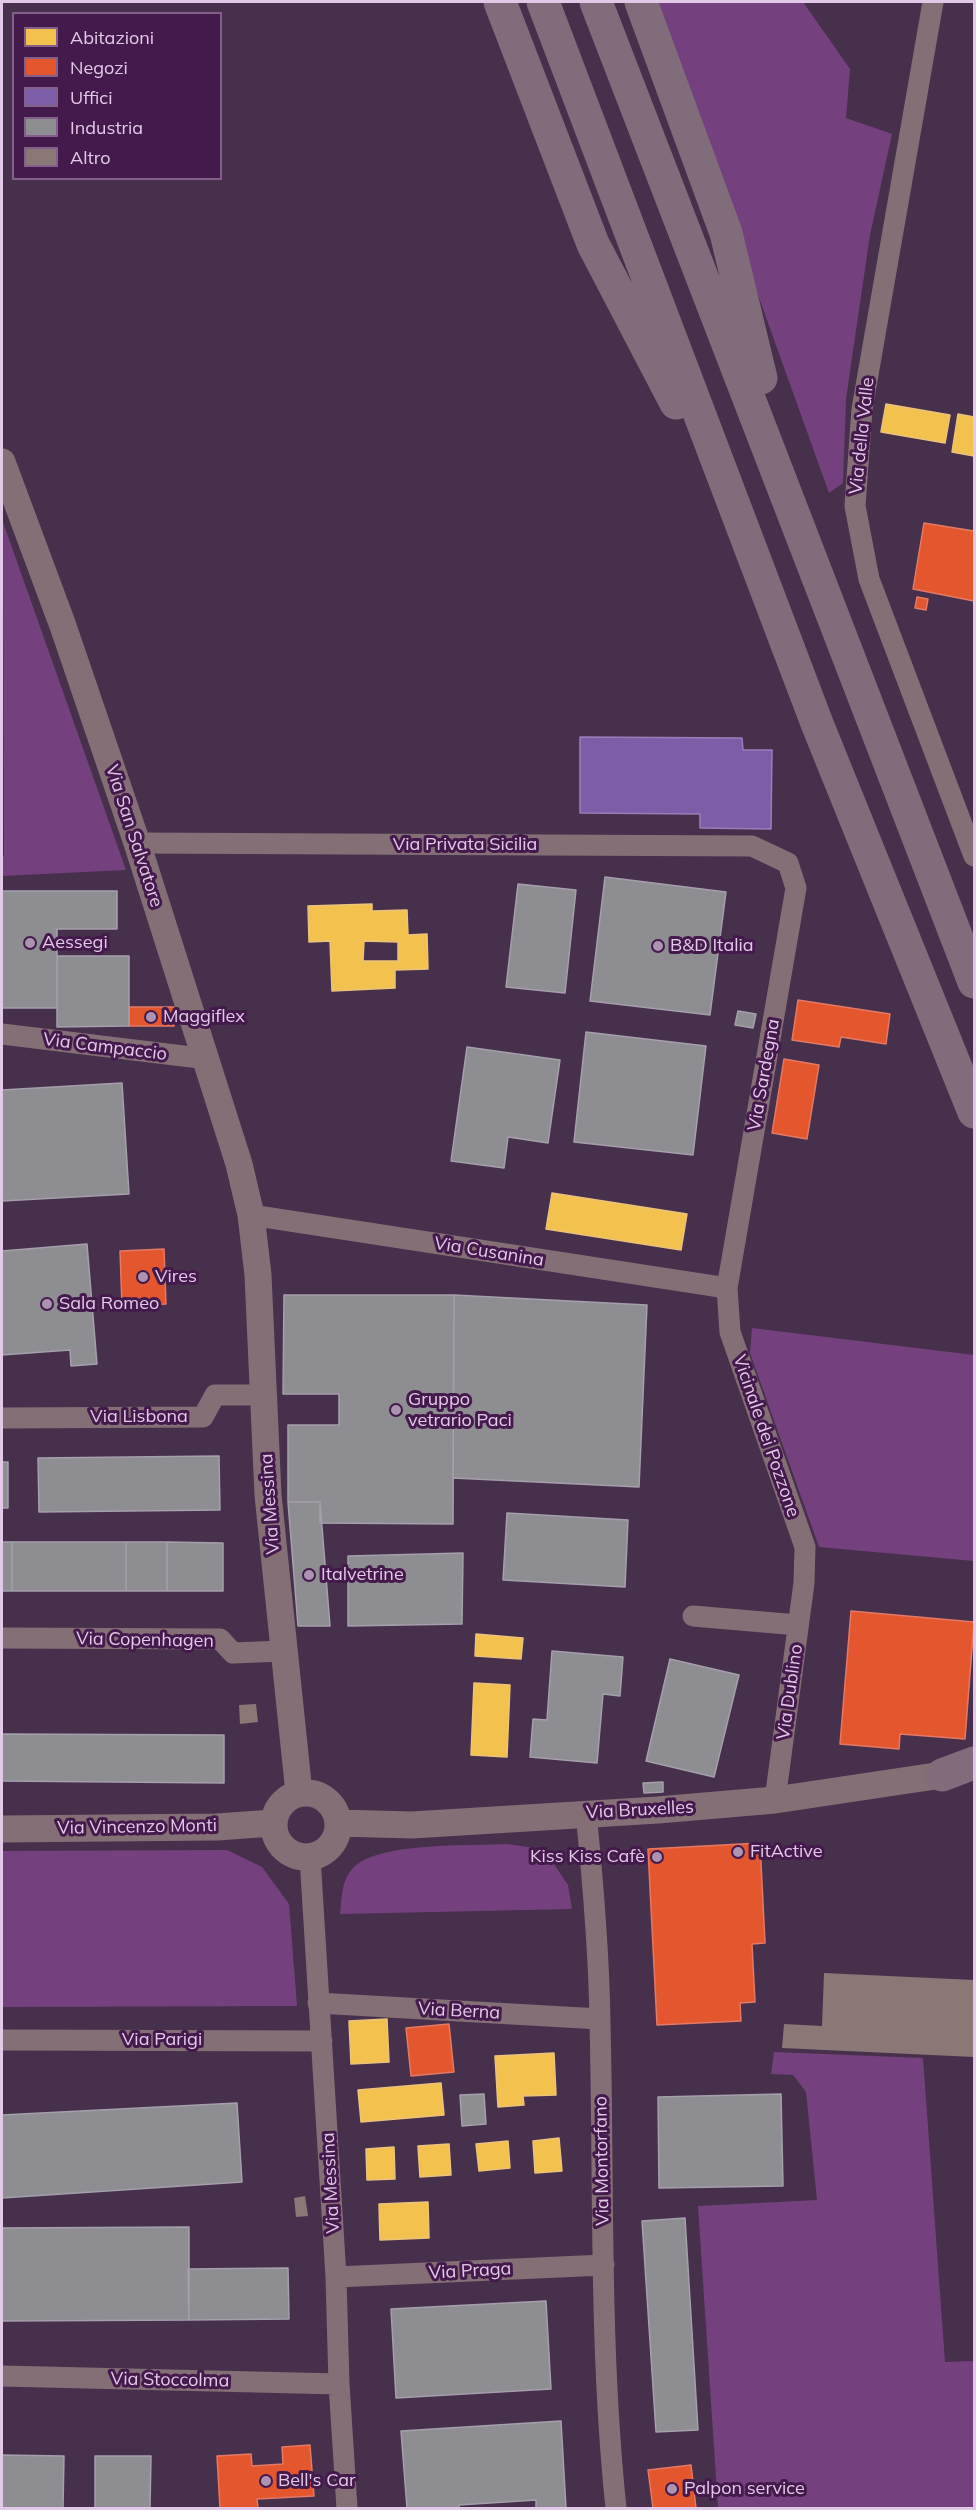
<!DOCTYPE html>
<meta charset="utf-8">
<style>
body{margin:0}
#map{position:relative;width:976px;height:2510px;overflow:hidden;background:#47304c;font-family:Mulish,sans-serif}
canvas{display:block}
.frame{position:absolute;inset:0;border:3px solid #e2c9e7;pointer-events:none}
.legend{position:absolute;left:12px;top:12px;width:210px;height:168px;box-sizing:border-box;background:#441a4c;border:2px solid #83608a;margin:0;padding:8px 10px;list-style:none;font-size:18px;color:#e2c9e7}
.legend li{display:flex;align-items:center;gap:12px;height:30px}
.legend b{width:30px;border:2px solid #83608a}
</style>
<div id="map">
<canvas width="976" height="2510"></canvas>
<div class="frame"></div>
<ul class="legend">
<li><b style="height:16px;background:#f2c14e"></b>Abitazioni</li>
<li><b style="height:16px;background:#e4572e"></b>Negozi</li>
<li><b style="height:16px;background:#7b5ea7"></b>Uffici</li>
<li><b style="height:16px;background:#8d8d92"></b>Industria</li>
<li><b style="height:16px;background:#8a7877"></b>Altro</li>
</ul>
</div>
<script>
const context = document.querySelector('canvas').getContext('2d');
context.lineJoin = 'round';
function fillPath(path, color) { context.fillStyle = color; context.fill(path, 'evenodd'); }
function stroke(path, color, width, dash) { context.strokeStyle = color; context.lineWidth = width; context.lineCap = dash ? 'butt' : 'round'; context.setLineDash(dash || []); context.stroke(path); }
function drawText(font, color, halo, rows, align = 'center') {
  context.font = font + ' Mulish,sans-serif'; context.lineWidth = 6; context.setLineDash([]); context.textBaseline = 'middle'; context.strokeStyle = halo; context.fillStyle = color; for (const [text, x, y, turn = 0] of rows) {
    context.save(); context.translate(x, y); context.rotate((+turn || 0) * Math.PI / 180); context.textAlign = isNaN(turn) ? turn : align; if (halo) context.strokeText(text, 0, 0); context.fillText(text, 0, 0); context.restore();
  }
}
fillPath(new Path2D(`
 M 653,2 L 803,2 L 850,69 L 846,118 L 892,134 L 870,235 L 846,399 L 843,483 L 829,493 Z
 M 3,522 L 126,870 L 2,876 L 2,856 L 4,856 Z
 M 752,1328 L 974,1355 L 974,1561 L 819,1547 L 750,1353 Z
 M 507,1844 L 535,1848 L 552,1861 L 568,1885 L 572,1909 L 340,1914 C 342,1898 341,1880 354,1867 C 379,1842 472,1846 507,1844 Z
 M 227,1850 L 262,1867 L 289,1904 L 297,2006 L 2,2007 L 2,1851 Z
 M 774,2052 L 923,2058 L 945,2362 L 974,2361 L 974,2508 L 718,2508 L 698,2206 L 817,2200 L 806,2092 L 793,2075 L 771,2074 Z`), '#74417e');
const homes = new Path2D(`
 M 886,404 L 950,415 L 945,443 L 881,432 Z
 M 958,414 L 974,417 L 974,456 L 952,452 Z
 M 372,904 L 372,911 L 407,910 L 408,935 L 427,934 L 428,969 L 395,970 L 395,988 L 332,991 L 330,941 L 309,942 L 308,906 ZM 364,941 L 398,942 L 398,961 L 363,961 Z
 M 552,1193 L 687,1214 L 681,1250 L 546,1229 Z
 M 476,1634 L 523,1638 L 521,1659 L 475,1656 Z
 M 474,1683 L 510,1685 L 507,1757 L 471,1755 Z
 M 387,2019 L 389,2062 L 351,2064 L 349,2021 Z
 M 554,2053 L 556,2095 L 523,2096 L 524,2105 L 498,2107 L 495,2056 Z
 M 441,2083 L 444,2115 L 361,2122 L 358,2090 Z
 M 559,2138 L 562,2171 L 535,2173 L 533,2141 Z
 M 508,2141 L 510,2168 L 479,2171 L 476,2144 Z
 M 449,2144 L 451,2175 L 420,2177 L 418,2146 Z
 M 394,2147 L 395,2179 L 367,2180 L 366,2149 Z
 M 428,2202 L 429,2238 L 380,2240 L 379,2204 Z`);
fillPath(homes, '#f2c14e');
stroke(homes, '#edc37c', 1.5);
const shops = new Path2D(`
 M 924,523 L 974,531 L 974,601 L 913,589 Z
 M 917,597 L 928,599 L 926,610 L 915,608 Z
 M 798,1000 L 890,1014 L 886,1044 L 841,1037 L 839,1047 L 792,1040 Z
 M 129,1007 L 174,1007 L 174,1026 L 129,1026 Z
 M 784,1059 L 819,1065 L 807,1139 L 772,1133 Z
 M 164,1249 L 166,1304 L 122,1306 L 120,1251 Z
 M 851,1611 L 974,1622 L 965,1739 L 900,1734 L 899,1749 L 840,1744 Z
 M 760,1843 L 765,1943 L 752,1944 L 755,2002 L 740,2003 L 741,2021 L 657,2025 L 648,1849 Z
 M 449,2024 L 454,2072 L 411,2076 L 406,2028 Z
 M 310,2445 L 314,2496 L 257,2499 L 258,2508 L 220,2508 L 217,2456 L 251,2454 L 252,2466 L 283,2464 L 282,2447 Z
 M 691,2465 L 696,2508 L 653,2508 L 648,2470 Z`);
fillPath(shops, '#e4572e');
stroke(shops, '#e37966', 1.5);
const offices = new Path2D(`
 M 580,737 L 742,738 L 743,750 L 772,750 L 771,829 L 700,828 L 700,814 L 580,813 Z`);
fillPath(offices, '#7b5ea7');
stroke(offices, '#9a7eba', 1.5);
const industry = new Path2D(`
 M 605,877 L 726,892 L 710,1015 L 590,1001 Z
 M 518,884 L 576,890 L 565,993 L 506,987 Z
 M 2,891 L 117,891 L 117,929 L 57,929 L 57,1008 L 2,1008 Z
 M 57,956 L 129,956 L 129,1026 L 57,1027 Z
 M 738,1011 L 756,1014 L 753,1028 L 735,1025 Z
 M 586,1032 L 706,1046 L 693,1155 L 574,1142 Z
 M 467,1047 L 560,1060 L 548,1143 L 508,1137 L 504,1168 L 451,1161 Z
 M 122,1083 L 129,1194 L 2,1201 L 2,1090 Z
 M 87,1244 L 97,1364 L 71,1366 L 70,1350 L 2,1355 L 2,1251 Z
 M 284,1295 L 454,1295 L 453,1524 L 320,1523 L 320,1502 L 288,1502 L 288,1425 L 339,1425 L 339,1394 L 283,1394 Z
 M 454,1295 L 647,1305 L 639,1487 L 453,1478 Z
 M 219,1456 L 220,1510 L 39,1512 L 38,1458 Z
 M 2,1462 L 8,1462 L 8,1508 L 2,1508 Z
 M 288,1502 L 320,1502 L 330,1626 L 298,1626 Z
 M 507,1513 L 628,1520 L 625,1587 L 503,1580 Z
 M 2,1542 L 12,1542 L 12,1591 L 2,1591 Z
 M 12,1542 L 126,1542 L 126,1591 L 12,1591 Z
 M 126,1542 L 167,1542 L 167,1591 L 126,1591 Z
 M 167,1542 L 223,1543 L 223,1591 L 167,1591 Z
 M 463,1553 L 462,1624 L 348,1626 L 348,1556 Z
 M 552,1651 L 623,1657 L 620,1696 L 603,1694 L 597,1763 L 530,1757 L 533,1719 L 547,1720 Z
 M 670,1659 L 739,1675 L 714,1777 L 646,1761 Z
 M 2,1734 L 224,1735 L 224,1783 L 2,1781 Z
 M 663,1782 L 663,1792 L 644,1793 L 643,1783 Z
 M 484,2094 L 486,2124 L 462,2126 L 460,2095 Z
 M 781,2094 L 783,2186 L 659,2188 L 658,2097 Z
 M 237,2103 L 242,2182 L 2,2198 L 2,2115 Z
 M 685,2218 L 698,2430 L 656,2432 L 642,2221 Z
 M 189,2227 L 189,2320 L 2,2321 L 2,2228 Z
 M 288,2268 L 289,2319 L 189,2320 L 188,2269 Z
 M 546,2301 L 551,2389 L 396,2398 L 391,2309 Z
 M 561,2421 L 566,2508 L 536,2508 L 536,2500 L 459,2505 L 459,2508 L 407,2508 L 401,2431 Z
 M 2,2455 L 64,2456 L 63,2508 L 2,2508 Z
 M 95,2456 L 151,2456 L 150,2508 L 95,2508 Z`);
fillPath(industry, '#8d8d92');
stroke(industry, '#a69fac', 1.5);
fillPath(new Path2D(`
 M 256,1704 L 258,1722 L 240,1724 L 239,1705 Z
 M 824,1973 L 974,1980 L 974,2057 L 782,2048 L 784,2024 L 822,2026 Z
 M 305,2196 L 308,2216 L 296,2217 L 294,2198 Z`), '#8a7877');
stroke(new Path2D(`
 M 933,2 L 862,409 L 855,506 L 869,579 L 974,856
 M 137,843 L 752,846 L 788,863 L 796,888 L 727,1288 L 730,1332 L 805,1547 L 804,1583 L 775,1800
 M 2,1034 L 208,1059
 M 251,1215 L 727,1288
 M 2,1418 L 203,1417 L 215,1395 L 264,1395
 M 693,1616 L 798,1625
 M 2,1638 L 220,1639 L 233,1653 L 283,1651
 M 586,1813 C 593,1882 599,1952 600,2022 C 604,2184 599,2347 616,2508
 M 310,1857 L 336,2277 L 339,2384 L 347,2508
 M 318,2003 L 600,2019
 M 2,2040 L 322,2041
 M 336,2277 L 604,2265
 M 2,2376 L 339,2384`), '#856f76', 21);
stroke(new Path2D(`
 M 2,462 L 63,626 L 137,843 L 239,1164 L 251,1215 L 258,1275 L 268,1495 L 299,1793
 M274 1825a32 32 0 1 1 64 0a32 32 0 1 1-64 0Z
 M 338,1823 L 412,1825 L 658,1810 L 775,1800 L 942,1775
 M 2,1829 L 217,1827 L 273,1823`), '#856f76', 27);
stroke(new Path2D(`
 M 500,2 L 593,244 L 676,403
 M 543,2 L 818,726 L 974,1112
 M 596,2 L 974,982
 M 641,2 L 726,233 L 761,378
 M 942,1775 L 974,1763`), '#806c7a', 33);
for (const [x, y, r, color] of [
 [30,943,6,"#ac93b1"],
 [658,946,6,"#ac93b1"],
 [151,1017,6,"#ac93b1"],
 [143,1277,6,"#ac93b1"],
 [47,1304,6,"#ac93b1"],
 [396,1410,6,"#ac93b1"],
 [309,1575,6,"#ac93b1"],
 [738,1852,6,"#ac93b1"],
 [657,1857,6,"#ac93b1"],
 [266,2481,6,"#ac93b1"],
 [672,2489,6,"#ac93b1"]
]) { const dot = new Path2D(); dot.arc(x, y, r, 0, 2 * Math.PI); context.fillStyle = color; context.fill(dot); stroke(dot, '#441a4c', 2); }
drawText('18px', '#e2c9e7', '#441a4c', [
 ["Via della Valle",862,436,-84],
 ["Via San Salvatore",134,836,72],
 ["Via Privata Sicilia",465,845],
 ["Via Campaccio",105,1047,7],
 ["Via Sardegna",764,1075,-80],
 ["Via Cusanina",489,1252,9],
 ["Via Lisbona",139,1417],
 ["Vicinale dei Pozzone",766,1436,71],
 ["Via Messina",270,1504,-94],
 ["Via Copenhagen",145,1640,1],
 ["Via Dublino",790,1692,-82],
 ["Via Bruxelles",640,1810,-3],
 ["Via Vincenzo Monti",137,1827,-1],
 ["Via Berna",459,2011,3],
 ["Via Parigi",162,2040],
 ["Via Montorfano",602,2161,-91],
 ["Via Messina",331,2183,-93],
 ["Via Praga",470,2271,-3],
 ["Via Stoccolma",170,2380,1]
]);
drawText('18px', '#e2c9e7', '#441a4c', [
 ["Aessegi",42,943],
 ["B&D Italia",670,946],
 ["Maggiflex",163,1017],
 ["Vires",155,1277],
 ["Sala Romeo",59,1304],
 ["Gruppo",408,1400],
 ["vetrario Paci",408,1421],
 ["Italvetrine",321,1575],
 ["FitActive",750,1852],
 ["Kiss Kiss Cafè",645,1857,"right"],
 ["Bell's Car",278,2481],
 ["Palpon service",684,2489]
], 'left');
</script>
